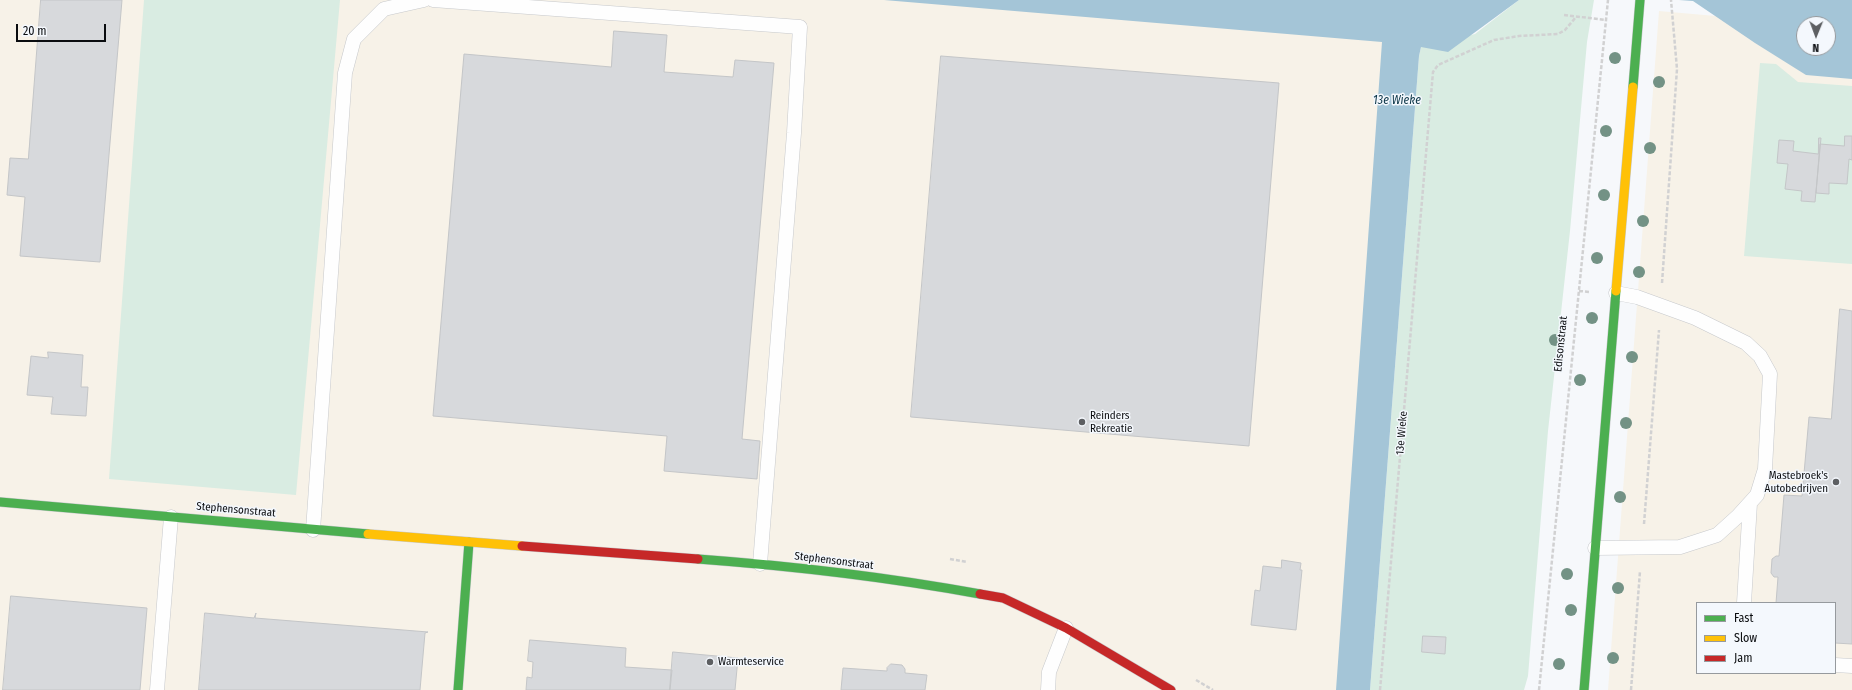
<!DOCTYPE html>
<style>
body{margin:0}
#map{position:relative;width:1852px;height:690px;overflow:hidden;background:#f6f8fb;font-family:"Fira Sans Condensed",sans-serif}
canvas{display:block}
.legend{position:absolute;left:1696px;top:602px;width:140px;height:72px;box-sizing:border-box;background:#f4f8fd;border:1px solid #969a9e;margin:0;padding:5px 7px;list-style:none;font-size:12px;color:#0a0c0f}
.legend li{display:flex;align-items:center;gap:8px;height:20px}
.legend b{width:20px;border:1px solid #969a9e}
.north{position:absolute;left:1796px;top:16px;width:40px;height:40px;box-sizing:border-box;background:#f4f8fd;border:1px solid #969a9e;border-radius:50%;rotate:181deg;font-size:11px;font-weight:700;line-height:16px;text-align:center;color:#0a0c0f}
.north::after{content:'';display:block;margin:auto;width:14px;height:18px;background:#5d5f62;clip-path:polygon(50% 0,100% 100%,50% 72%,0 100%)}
.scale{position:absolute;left:16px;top:24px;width:90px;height:18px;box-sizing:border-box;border:2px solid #0a0c0f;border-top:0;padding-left:5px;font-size:12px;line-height:14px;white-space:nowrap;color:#0a0c0f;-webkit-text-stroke:3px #f4f8fd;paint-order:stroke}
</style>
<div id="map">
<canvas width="1852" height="690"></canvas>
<ul class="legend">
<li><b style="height:5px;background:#4caf50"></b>Fast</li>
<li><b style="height:5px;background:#ffc107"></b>Slow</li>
<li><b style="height:5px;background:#c62828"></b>Jam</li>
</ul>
<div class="north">N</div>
<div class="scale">20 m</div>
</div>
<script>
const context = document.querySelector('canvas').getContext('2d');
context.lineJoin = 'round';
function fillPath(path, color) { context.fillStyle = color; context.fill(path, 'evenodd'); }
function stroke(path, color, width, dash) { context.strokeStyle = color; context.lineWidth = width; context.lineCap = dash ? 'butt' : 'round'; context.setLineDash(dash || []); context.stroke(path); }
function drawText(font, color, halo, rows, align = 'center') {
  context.font = font + ' "Fira Sans Condensed",sans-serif'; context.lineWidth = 3; context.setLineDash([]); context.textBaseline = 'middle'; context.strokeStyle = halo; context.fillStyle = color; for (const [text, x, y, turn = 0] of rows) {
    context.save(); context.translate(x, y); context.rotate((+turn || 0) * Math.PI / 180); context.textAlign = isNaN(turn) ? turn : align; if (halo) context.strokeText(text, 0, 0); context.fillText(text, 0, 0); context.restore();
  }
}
fillPath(new Path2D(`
 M 0,0 L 1032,0 L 1401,32 L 1342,690 L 0,690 Z
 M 1659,11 L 1806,24 L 1804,24 L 1804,48 L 1828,48 L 1852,28 L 1852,690 L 1608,690 ZM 1697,603 L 1835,603 L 1835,673 L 1697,673 Z`), '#f7f2e8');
fillPath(new Path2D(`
 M 144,0 L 340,0 L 296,495 L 109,479 Z
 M 1519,0 L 1594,0 L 1587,42 L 1570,231 L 1548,431 L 1528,676 L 1524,690 L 1370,690 L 1419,56 L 1421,47 L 1475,34 Z
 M 1760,63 L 1776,64 L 1798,82 L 1852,86 L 1852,264 L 1744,256 Z`), '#d9ece2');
fillPath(new Path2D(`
 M 884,0 L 1519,0 L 1448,52 L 1421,47 L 1419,56 L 1370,690 L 1336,690 L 1382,42 Z
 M 1679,0 L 1852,0 L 1852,79 L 1806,75 L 1755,43 L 1693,1 ZM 1804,24 L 1828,24 L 1828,48 L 1804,48 Z`), '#a4c5d7');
const building = new Path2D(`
 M 41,0 L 122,0 L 100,262 L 20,256 L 25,197 L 7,195 L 10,158 L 28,159 Z
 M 614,31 L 667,35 L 664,72 L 733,77 L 735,60 L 774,63 L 742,439 L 760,441 L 757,479 L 664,471 L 667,436 L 433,416 L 464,54 L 611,67 Z
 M 941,56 L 1279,83 L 1249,446 L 911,417 Z
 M 1845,136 L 1852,136 L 1852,160 L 1849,159 L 1847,184 L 1829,183 L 1829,194 L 1816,193 L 1820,144 L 1844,146 Z
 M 1819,138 L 1821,138 L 1815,202 L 1801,201 L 1802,191 L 1785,189 L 1788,164 L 1777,163 L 1779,140 L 1794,141 L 1793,151 L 1818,154 Z
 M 1840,309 L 1852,311 L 1852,644 L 1835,643 L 1835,603 L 1776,603 L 1778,577 L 1774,577 L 1771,573 L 1772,559 L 1776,556 L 1779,556 L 1784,495 L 1802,496 L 1809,417 L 1831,419 Z
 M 48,352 L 83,355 L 81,387 L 88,387 L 86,416 L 51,414 L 53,397 L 27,395 L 31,356 L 48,358 Z
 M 1282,560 L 1301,563 L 1300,570 L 1302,570 L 1296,630 L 1251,625 L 1255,590 L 1260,591 L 1263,566 L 1281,568 Z
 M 11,596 L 147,608 L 140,690 L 3,690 Z
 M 205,613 L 254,618 L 256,613 L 255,618 L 428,632 L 425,633 L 420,690 L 199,690 Z
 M 1423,636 L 1446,637 L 1445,654 L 1422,652 Z
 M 530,640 L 626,648 L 625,667 L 672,670 L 670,690 L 526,690 L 527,677 L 532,678 L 533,662 L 528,661 Z
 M 673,652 L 738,658 L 735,690 L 670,690 Z
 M 891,664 L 902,665 L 905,669 L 905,673 L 927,675 L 925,690 L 841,690 L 843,668 L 887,671 L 887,668 Z`);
fillPath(building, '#d7d9dc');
stroke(building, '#c4c6c8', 1);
const lane = new Path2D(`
 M 433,0 L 800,27 L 794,133 L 760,564
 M 313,530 L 345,73 L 354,39 L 384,9 L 424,0
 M 1595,548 L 1680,547 L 1717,535 L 1738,516 L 1757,495 L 1765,469 L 1770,374 L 1760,356 L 1746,343 L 1695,318 L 1637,297 L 1616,293
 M 1744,603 L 1750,503
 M 1835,665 L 1852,666
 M 157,690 L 171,517
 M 1048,690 L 1049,672 L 1066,628`);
const fast = new Path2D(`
 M 1633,87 L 1640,0
 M 0,502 L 368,534
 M 698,559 C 793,566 887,577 980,594
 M 458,690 L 469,542
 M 1584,690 L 1616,291`);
const slow = new Path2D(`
 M 1616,291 L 1633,87
 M 368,534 L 522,546`);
const jam = new Path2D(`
 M 522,546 L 698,559
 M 980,594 L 1003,598 L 1066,628 L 1171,690`);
stroke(lane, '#c7c9cc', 15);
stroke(fast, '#c7c9cc', 10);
stroke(slow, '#c7c9cc', 10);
stroke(jam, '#c7c9cc', 10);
stroke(new Path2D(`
 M 1564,15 L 1606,20
 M 1662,283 L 1677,69 L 1671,0
 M 1579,291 L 1590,292
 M 1644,524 L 1659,330
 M 950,559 L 967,562
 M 1196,680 L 1213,690
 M 1380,690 L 1433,72 L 1438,65 L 1494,40 L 1519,36 L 1558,34 L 1565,30 L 1576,17
 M 1539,690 L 1608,0
 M 1631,690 L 1640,571`), '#d1d1d2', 2.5, [4, 2]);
stroke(lane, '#fefefe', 14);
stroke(fast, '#4caf50', 9);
stroke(slow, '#ffc107', 9);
stroke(jam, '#c62828', 9);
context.fillStyle = '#739285';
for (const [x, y] of [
 [1615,58],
 [1659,82],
 [1606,131],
 [1650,148],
 [1604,195],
 [1643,221],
 [1597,258],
 [1639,272],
 [1592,318],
 [1555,340],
 [1632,357],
 [1580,380],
 [1626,423],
 [1620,497],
 [1567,574],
 [1618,588],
 [1571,610],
 [1613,658],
 [1559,664]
]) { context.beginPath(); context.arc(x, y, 6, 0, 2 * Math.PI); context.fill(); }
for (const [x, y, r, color] of [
 [1082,422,4,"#5d5f62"],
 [1836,482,4,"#5d5f62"],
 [710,662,4,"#5d5f62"]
]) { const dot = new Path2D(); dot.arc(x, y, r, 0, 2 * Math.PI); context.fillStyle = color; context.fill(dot); stroke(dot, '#f4f8fd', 1.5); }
drawText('11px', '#0a0c0f', '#f4f8fd', [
 ["Edisonstraat",1561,344,-84],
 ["13e Wieke",1402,433,-85],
 ["Stephensonstraat",236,510,5],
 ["Stephensonstraat",834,561,7]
]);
drawText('11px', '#0a0c0f', '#f4f8fd', [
 ["Reinders",1090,416],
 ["Rekreatie",1090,429],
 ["Mastebroek's",1828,476,"right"],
 ["Autobedrijven",1828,489,"right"],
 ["Warmteservice",718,662]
], 'left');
drawText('italic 12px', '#0a3446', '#f4f8fd', [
 ["13e Wieke",1397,101]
]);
</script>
